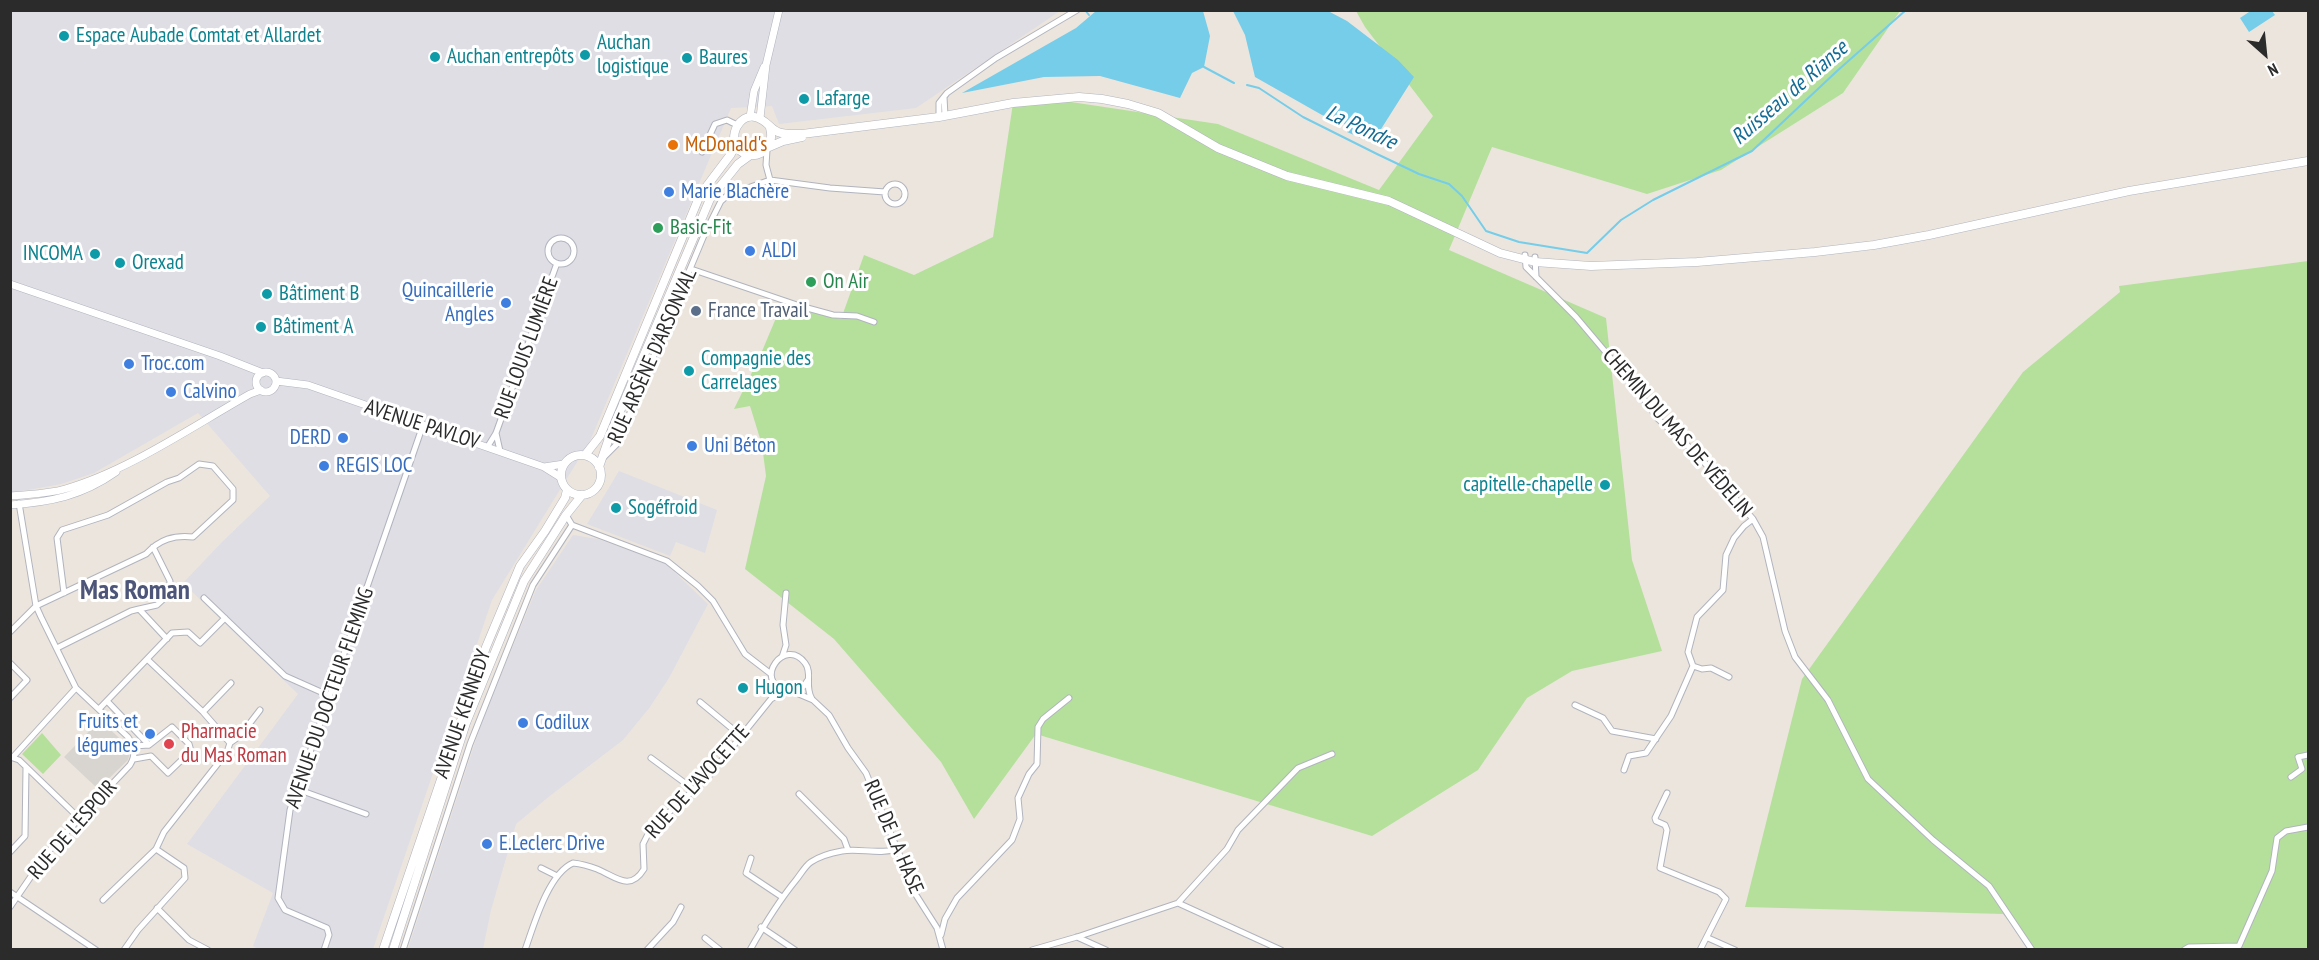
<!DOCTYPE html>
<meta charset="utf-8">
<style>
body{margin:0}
#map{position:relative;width:2319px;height:960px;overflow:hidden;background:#ece5dd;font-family:"PT Sans Narrow",sans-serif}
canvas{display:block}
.frame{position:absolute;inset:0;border:12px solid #2b2b2b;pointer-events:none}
.north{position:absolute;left:2235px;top:24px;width:60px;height:60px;-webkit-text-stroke:4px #fff;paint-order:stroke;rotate:153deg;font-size:16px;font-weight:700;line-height:24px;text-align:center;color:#2b2b2b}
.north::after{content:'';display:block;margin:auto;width:21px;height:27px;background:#2b2b2b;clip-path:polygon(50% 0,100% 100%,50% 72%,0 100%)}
</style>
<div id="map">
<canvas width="2319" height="960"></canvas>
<div class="frame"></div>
<div class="north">N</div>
</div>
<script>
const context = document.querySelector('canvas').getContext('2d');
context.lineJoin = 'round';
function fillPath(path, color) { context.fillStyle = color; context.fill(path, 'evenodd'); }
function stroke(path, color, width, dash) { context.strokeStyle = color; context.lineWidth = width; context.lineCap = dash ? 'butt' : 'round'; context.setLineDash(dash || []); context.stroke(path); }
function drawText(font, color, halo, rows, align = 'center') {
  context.font = font + ' "PT Sans Narrow",sans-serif'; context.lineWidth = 6; context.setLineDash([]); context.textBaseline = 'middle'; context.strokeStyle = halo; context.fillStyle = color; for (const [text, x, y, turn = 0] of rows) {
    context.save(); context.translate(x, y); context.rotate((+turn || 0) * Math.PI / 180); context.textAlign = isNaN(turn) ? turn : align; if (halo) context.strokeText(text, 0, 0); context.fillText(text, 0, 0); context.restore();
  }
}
fillPath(new Path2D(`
 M 11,11 L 1060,11 L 916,108 L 779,124 L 772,106 L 731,108 L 590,441 L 492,600 L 373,949 L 258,949 L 253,946 L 273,893 L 187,844 L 298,694 L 183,583 L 223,541 L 270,496 L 198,413 L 94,473 L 61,484 L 11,493 Z
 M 619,471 L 717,510 L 705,553 L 676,542 L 670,556 L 587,524 Z
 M 573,535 L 598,539 L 666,564 L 708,604 L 669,678 L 650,707 L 623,740 L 551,795 L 516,824 L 491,910 L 483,949 L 408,949 L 482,721 L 536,590 Z`), '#dfdee5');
fillPath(new Path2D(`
 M 1356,11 L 1900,11 L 1843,93 L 1721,170 L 1647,194 L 1492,147 L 1449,250 L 1606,318 L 1632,560 L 1662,651 L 1572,671 L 1527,698 L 1478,770 L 1372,836 L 1036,734 L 974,819 L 941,762 L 834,639 L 745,569 L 766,476 L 762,445 L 750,406 L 734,409 L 760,356 L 781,306 L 841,319 L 864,255 L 914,275 L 993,237 L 1013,103 L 1071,102 L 1218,124 L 1379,190 L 1433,116 L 1365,27 Z
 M 2308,261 L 2308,949 L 2031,949 L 2003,914 L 1745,907 L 1802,679 L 2023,372 L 2120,292 L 2119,286 Z
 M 42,733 L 61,755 L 43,774 L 22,754 Z`), '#b5e09c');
fillPath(new Path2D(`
 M 100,720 L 129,747 L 130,753 L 128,760 L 98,789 L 64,757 Z`), '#d8d5d0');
fillPath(new Path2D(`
 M 2252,10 L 2272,11 L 2275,15 L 2249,32 L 2240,18 Z
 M 1096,11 L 1203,11 L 1210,36 L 1204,67 L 1192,73 L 1180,98 L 1100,76 L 1044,77 L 962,93 L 1076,28 Z
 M 1233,11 L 1328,11 L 1347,21 L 1398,60 L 1414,77 L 1376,137 L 1375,144 L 1347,132 L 1349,126 L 1322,115 L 1255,77 L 1245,35 Z`), '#75cde9');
stroke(new Path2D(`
 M 1085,10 L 1089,15
 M 1204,67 L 1234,83
 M 1247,85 L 1259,88 L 1303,117 L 1377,154 L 1419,174 L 1449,184 L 1462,196 L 1486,231 L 1519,242 L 1587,253 L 1621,220 L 1653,200 L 1752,151 L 1837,71 L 1906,10`), '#75cde9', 2);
const minor = new Path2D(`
 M 944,97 L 945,116
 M 939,117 L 939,103 L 947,93 L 996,58 L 1077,10
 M 767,150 L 766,165 L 770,180 L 830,188 L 885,192
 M 702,152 L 715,124 L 727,120 L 737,125
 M885 194a10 10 0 1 1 20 0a10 10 0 1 1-20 0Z
 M548 251a13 13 0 1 1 26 0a13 13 0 1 1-26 0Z
 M 1525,255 L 1526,267 L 1576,317 L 1636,388 L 1658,419 L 1697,454 L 1753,519 L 1763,537 L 1785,631 L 1795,657 L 1828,700 L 1868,779 L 1933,840 L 1989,886 L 2032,950
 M 1535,257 L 1536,277
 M 691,269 L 800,306 L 833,315 L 857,316 L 874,322
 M 496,433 L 500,451
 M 488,446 L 496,433 L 557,263
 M 603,458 L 617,444 L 705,233 L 721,201 L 728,195 L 770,180
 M 566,515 L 572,525 L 667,561 L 698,586 L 713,601 L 745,654 L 771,674
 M 204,598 L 285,676 L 330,696
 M 139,609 L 157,605 L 169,594 L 170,581 L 153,547
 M 10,632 L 36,606 L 146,554 C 160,539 174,535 193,537 L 233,500 L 233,489 L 213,466 L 199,464 L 179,478 L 167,482 L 108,515 L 62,530 L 57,538 L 64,593
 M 57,648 L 131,611 L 139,609 L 167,639
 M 782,657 L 786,645 L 783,625 L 786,593
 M 10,663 L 27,680 L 10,698
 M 1693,666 L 1702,669 L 1711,668 L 1729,677
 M 786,691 C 752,681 785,636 805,663 C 813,673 804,686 812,699
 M 795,691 L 804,686 L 807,681
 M 794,692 L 813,700 L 829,715 L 848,748 L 866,773 L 916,895 L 937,928 L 943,950
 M 107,701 L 149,745
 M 700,702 L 741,736
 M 1575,705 L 1603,718 L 1612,731 L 1656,739
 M 99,709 L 172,633 L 188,632 L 200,643 L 225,618
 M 203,712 L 231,683
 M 230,743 L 240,736 L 260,710
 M 10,757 L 19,760 L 79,818
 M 13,757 L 76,688
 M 651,758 L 693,789
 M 134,759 L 151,756 L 168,773 L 191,751 L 189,744 L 172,727 L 149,745 L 134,746
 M 1624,770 L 1629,756 L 1646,753 L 1671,716 L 1693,666 L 1688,652 L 1697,617 L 1723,590 L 1726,555 L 1734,538 L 1744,526 L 1753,519
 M 2291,777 L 2302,769 L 2298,757 L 2308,755
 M 297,789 L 366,814
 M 1667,793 L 1655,818 L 1656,821 L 1665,825 L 1667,830 L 1660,868 L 1719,892 L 1726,899 L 1700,950
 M 799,794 L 844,839 L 848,850
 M 10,852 L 25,836 L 26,768
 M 751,858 L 746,873 L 782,897
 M 541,868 L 557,876
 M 10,892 L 96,950
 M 103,900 L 156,849 L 164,832 L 227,752 L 230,743 L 203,712 L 147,659
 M 1178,903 L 1227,849 L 1238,830 L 1298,768 L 1332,754
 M 10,907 L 47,853 L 130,765 C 136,755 135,747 128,737 L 76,688 L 41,617 L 36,606 L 19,503
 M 157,908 L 189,940 L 208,950
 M 761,927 L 795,950
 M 941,935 L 945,919 L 957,898 L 1012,840 L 1020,819 L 1018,798 L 1029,774 L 1037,764 L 1038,727 L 1043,719 L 1069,698
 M 1077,937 L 1106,950
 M 705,938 L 720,950
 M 1708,938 L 1735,950
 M 124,950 L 138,930 L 185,878 L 184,868 L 156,849
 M 324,950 L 329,935 L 327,928 L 285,910 L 278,898 L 290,810 L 423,425
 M 403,950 L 470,744 L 533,585 L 572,525
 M 525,950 C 534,925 548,874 573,863 C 582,864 589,866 597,869 C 616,877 630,892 644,869 L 643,844 L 647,836 L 666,815 L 709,776 L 771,699 L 784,691
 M 647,950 L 673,922 L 681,907
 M 750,950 C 764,925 778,902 796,880 C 801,874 805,866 811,862 C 820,856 831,853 842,851 C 860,848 879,855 897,849
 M 1032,950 L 1077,937 L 1178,903 L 1281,950
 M 2184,950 L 2189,947 L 2239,946 L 2272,871 L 2277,838 L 2286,831 L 2308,827`);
const tertiary = new Path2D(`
 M 750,117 L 754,91 L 764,67
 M 760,118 L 766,65 L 779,10
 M 10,284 L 220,356 L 263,373
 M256 382a10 10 0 1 1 20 0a10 10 0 1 1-20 0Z
 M 276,381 L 308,385 L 544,467 L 560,477
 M 544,467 L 564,464
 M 10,496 C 29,494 48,494 65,489 C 128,471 193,426 250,394 L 261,390
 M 10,505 C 51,502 82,496 116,472`);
const secondary = new Path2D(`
 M 770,128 C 777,152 749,166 735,145 C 730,128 745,109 762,120 C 768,123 771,129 778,132 C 785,135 794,134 802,134 L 939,117 L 1013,103 L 1079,97 L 1102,99 L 1128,104 L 1158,113 L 1218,148 L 1287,176 L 1389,201 L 1500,253 L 1535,262 L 1591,266 L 1697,262 L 1815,252 L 1874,245 L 1929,235 L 2129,191 L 2308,161
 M 769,147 L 783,141 L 802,137
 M561 475a20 20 0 1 1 40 0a20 20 0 1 1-40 0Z
 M 585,455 L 600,436 L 700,195 L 731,154 L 735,145
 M 599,467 L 610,435 L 710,199 L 738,164 L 749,156
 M 383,950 L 486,647 L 520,566 L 545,531 L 565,498 L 567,490
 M 393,950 L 466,723 L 524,581 L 566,515 L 582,495`);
stroke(minor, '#b1b4be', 7);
stroke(tertiary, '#b1b4be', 8);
stroke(secondary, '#b1b4be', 9);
stroke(minor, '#fff', 5);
stroke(tertiary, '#fff', 7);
stroke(secondary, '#fff', 8);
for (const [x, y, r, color] of [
 [64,36,6,"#0f9aa8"],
 [585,55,6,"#0f9aa8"],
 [435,57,6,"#0f9aa8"],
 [687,58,6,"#0f9aa8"],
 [804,99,6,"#0f9aa8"],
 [673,145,6,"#e8710a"],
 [669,192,6,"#3f7fe0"],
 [658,228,6,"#2e9e5b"],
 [750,251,6,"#3f7fe0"],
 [95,254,6,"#0f9aa8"],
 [120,263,6,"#0f9aa8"],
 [811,282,6,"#2e9e5b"],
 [267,294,6,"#0f9aa8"],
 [506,303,6,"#3f7fe0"],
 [696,311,6,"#5c6f8a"],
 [261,327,6,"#0f9aa8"],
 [129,364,6,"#3f7fe0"],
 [689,371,6,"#0f9aa8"],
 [171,392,6,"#3f7fe0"],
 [343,438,6,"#3f7fe0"],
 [692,446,6,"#3f7fe0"],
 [324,466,6,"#3f7fe0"],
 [1605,485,6,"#0f9aa8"],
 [616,508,6,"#0f9aa8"],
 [743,688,6,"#0f9aa8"],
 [523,723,6,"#3f7fe0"],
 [150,734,6,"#3f7fe0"],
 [169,744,6,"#e0444e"],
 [487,844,6,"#3f7fe0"]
]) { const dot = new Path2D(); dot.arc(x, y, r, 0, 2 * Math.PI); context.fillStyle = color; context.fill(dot); stroke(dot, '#fff', 2); }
drawText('21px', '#0d838f', '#fff', [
 ["Espace Aubade Comtat et Allardet",76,36],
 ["Auchan",597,43],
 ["logistique",597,67],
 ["Auchan entrepôts",447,57],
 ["Baures",699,58],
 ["Lafarge",816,99],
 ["INCOMA",83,254,"right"],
 ["Orexad",132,263],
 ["Bâtiment B",279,294],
 ["Bâtiment A",273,327],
 ["Compagnie des",701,359],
 ["Carrelages",701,383],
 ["capitelle-chapelle",1593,485,"right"],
 ["Sogéfroid",628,508],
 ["Hugon",755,688]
], 'left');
drawText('21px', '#c56008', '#fff', [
 ["McDonald's",685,145]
], 'left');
drawText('21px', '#366cbe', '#fff', [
 ["Marie Blachère",681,192],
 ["ALDI",762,251],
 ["Quincaillerie",494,291,"right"],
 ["Angles",494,315,"right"],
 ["Troc.com",141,364],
 ["Calvino",183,392],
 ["DERD",331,438,"right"],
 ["Uni Béton",704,446],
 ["REGIS LOC",336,466],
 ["Fruits et",138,722,"right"],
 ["légumes",138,746,"right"],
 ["Codilux",535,723],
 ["E.Leclerc Drive",499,844]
], 'left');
drawText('21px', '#27864d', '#fff', [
 ["Basic-Fit",670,228],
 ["On Air",823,282]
], 'left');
drawText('21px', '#4e5e75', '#fff', [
 ["France Travail",708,311]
], 'left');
drawText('21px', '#2b2b2b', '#fff', [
 ["RUE LOUIS LUMIÈRE",527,348,-70],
 ["RUE ARSÈNE D'ARSONVAL",653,356,-66],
 ["AVENUE PAVLOV",422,425,18],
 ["CHEMIN DU MAS DE VÉDELIN",1677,433,49],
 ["AVENUE DU DOCTEUR FLEMING",330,698,-71],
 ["AVENUE KENNEDY",463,714,-71],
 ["RUE DE L'AVOCETTE",698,782,-48],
 ["RUE DE L'ESPOIR",73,830,-49],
 ["RUE DE LA HASE",893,837,67]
]);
drawText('21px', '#be3a42', '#fff', [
 ["Pharmacie",181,732],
 ["du Mas Roman",181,756]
], 'left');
drawText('italic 22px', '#146c95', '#fff', [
 ["Ruisseau de Rianse",1790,93,-41],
 ["La Pondre",1361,128,25]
]);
drawText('bold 27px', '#4d5679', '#fff', [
 ["Mas Roman",135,591]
]);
</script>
